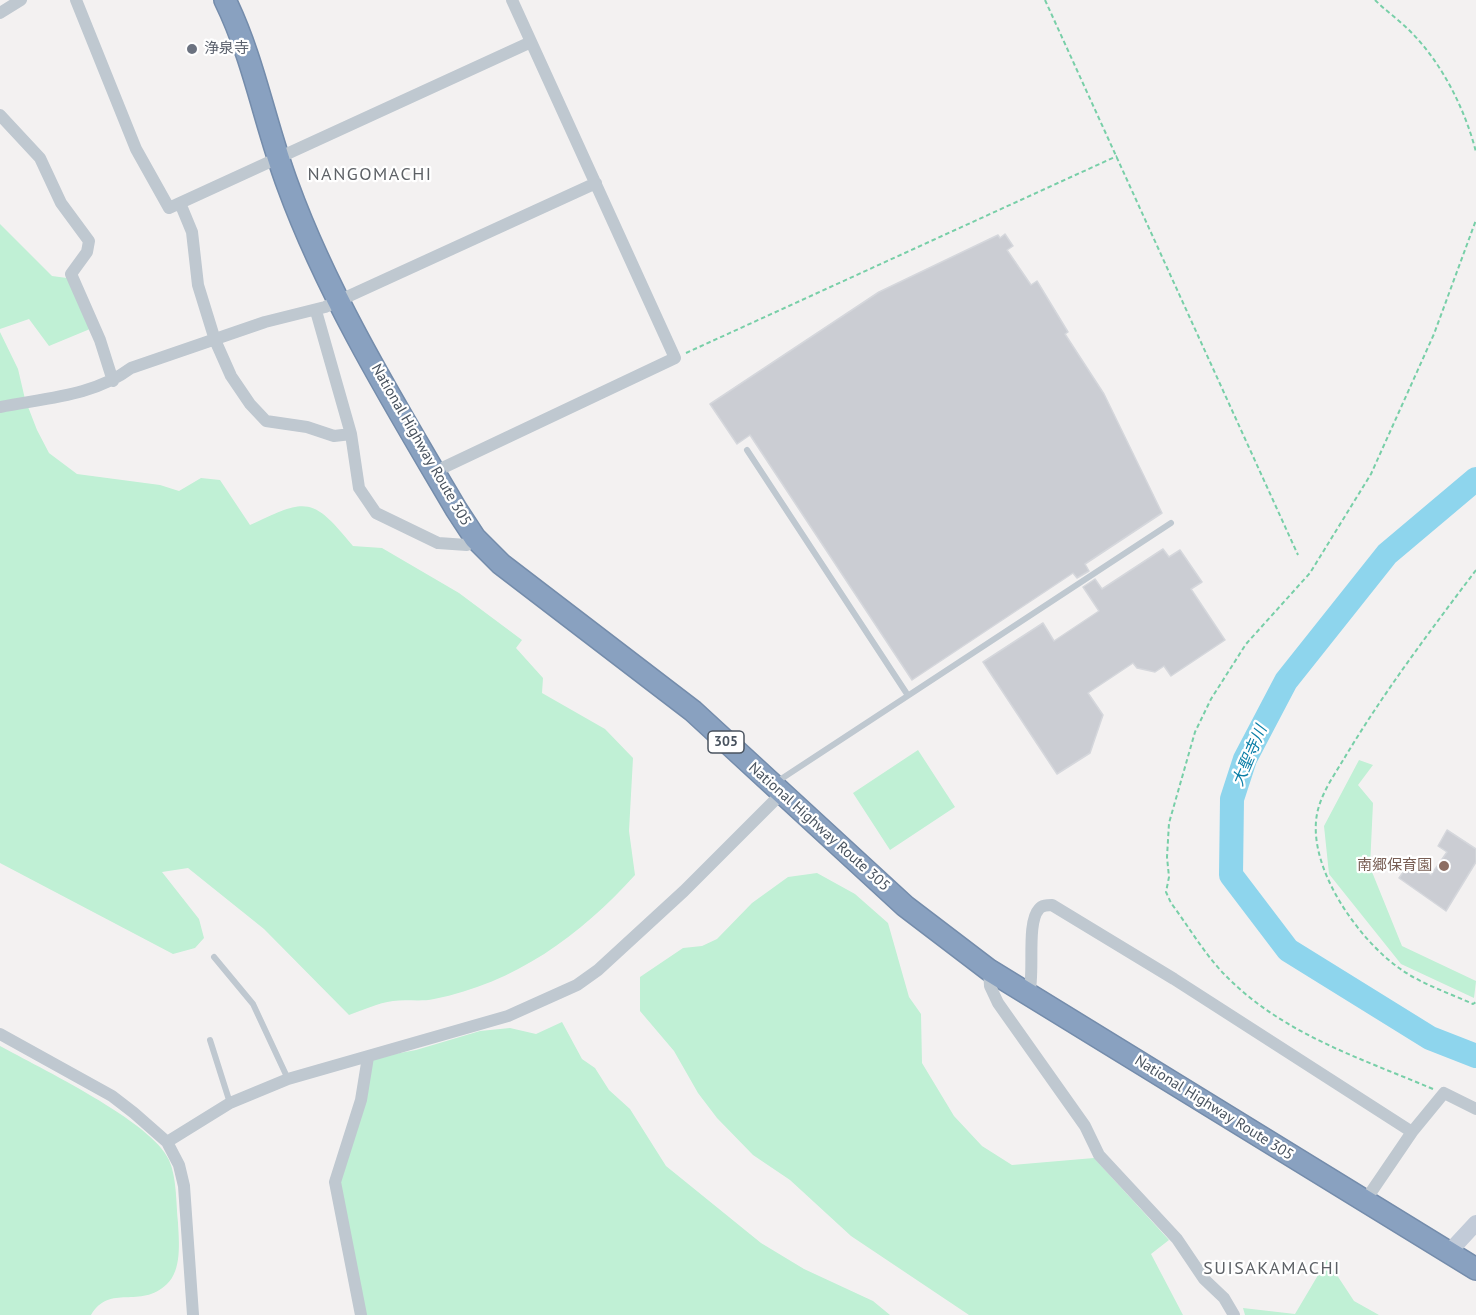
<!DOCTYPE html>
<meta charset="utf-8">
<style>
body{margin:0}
canvas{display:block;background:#f3f1f1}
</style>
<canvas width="1476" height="1315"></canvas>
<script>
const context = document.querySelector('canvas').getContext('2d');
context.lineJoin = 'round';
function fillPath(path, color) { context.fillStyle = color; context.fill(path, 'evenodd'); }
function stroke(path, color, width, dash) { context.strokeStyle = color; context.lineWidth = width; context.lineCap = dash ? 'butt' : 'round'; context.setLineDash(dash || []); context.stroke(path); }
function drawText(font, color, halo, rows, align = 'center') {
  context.font = font + ' "PT Sans","Noto Sans JP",sans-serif'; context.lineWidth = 4.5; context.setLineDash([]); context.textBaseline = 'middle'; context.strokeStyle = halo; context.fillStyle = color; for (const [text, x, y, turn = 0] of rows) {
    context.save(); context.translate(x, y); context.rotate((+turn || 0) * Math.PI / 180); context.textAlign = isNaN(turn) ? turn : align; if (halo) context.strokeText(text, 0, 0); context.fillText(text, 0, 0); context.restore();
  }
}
fillPath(new Path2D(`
 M 0,224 L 52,276 L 67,278 L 90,329 L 49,346 L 29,319 L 0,329 Z
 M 0,332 L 18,369 L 25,399 L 37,430 L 49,453 L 77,474 L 160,485 L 179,491 L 201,478 L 220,480 L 250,525 C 307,498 312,496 353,546 L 382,548 L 459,593 L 522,640 L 516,648 L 543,678 L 542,693 L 605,729 L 633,758 L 629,831 L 635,875 C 580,936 515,983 434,999 C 421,1002 406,999 393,1001 C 378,1003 363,1010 349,1015 L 264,929 L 188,868 L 162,872 L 199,919 L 204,938 L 195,948 L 173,954 L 0,863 Z
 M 918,750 L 955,807 L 890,850 L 853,793 Z
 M 1359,760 L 1373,765 L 1358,785 L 1373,803 L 1370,867 L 1402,946 L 1476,981 L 1474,998 L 1401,964 L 1329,874 L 1324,826 Z
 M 817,873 L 855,894 L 888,923 L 909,997 L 921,1014 L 922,1063 L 954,1116 L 982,1146 L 1012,1165 L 1094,1158 L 1169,1240 L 1151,1254 L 1183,1315 L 969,1315 L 851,1236 L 790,1180 L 753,1155 L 717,1118 L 698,1093 L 674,1051 L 640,1011 L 640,977 L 683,948 L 702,946 L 717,939 L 752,903 L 788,877 Z
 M 562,1022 L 582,1059 L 595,1068 L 609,1090 L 630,1109 L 666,1166 L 761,1243 L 804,1269 L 873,1301 L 890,1315 L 365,1315 L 339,1186 L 373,1058 L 416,1050 L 480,1031 L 510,1028 L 536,1034 Z
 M 0,1046 C 38,1067 153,1122 169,1160 C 177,1178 176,1204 178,1223 C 179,1242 182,1270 167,1284 C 140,1310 110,1283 91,1315 L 0,1315 Z
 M 1327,1260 L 1354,1301 L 1379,1315 L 1245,1315 L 1243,1308 L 1295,1314 Z`), '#c0f0d5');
stroke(new Path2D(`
 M 1476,479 L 1387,554 L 1286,681 L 1245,759 L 1232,799 L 1231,875 L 1288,950 L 1430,1038 L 1476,1056`), '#8ed5ed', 24);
const building = new Path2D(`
 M 1005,234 L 1013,246 L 1007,250 L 1031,285 L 1037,281 L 1068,332 L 1065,334 L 1104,394 L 1162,513 L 1085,564 L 1089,571 L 1077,578 L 1073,573 L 912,680 L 750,435 L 737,444 L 710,404 L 879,292 L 998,235 L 1000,238 Z
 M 1163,549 L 1169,557 L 1180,550 L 1202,582 L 1191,589 L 1225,640 L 1171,676 L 1164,666 L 1155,672 L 1137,668 L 1133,663 L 1088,693 L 1103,715 L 1090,753 L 1057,774 L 983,662 L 1043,623 L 1054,641 L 1099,611 L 1083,587 L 1095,579 L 1102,589 Z
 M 1447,830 L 1476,849 L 1476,862 L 1446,911 L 1399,878 L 1411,861 L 1431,875 L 1447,852 L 1438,846 Z`);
fillPath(building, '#cbcdd3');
stroke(building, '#d5d7dc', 1.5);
const highway = new Path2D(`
 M 225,0 C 254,59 265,125 288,186 C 328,296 396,407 456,509 L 475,538 L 501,564 L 693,711 L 905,906 L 989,970 L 1476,1269`);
stroke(highway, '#748cab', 24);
stroke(new Path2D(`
 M 1045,0 L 1298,555
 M 1375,0 C 1386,11 1399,20 1410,31 C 1442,63 1465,109 1476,152
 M 686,353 L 1117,156
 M 1476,570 C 1430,631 1384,692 1345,757 C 1335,774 1321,793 1317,814 C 1307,867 1358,939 1399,968 C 1421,984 1449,993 1473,1004 L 1476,1002
 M 1433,1089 C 1360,1058 1283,1034 1226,976 C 1205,955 1189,927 1171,903 L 1166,892 L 1169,877 L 1167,857 L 1169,823 L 1195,732 L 1211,699 L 1246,644 L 1310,573 L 1371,474 L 1434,334 L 1476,220`), '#78cfa8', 2, [4.5, 3]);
stroke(new Path2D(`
 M 747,450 L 907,694
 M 775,783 L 1171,523
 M 214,957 L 253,1004 L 288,1079
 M 210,1040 L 230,1103`), '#bfc8d0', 6);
stroke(new Path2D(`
 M 76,0 L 136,149 L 169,208 L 531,42
 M 0,13 L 21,0
 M 0,115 L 40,158 L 61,203 L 89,241 L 87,252 L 71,274 L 100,340 L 113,381
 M 180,203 L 192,232 L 198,285 L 215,340 L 231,376 L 250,404 L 266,421 L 307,427 L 334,436 L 351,434
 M 316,311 L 351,434 L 359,488 L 376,513 L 438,543 L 467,545 L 475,538
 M 0,407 C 45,398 94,396 131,368 L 265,322 L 325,307 L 596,183
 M 434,472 L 675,358 L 512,0
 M 989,970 L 990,986 L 998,1003 L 1085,1126 L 1099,1155 L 1177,1239 L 1204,1279 L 1224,1298 L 1234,1315
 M 1029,994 C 1035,973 1026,923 1039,909 C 1042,905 1047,905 1052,905 L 1174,979 L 1412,1132
 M 0,1034 L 112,1096 L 134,1113 L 167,1142 L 179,1165 L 184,1186 L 193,1315
 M 167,1142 L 230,1103 L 288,1079 L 508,1016 L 577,985 L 598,970 L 684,891 L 781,794
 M 1365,1201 L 1412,1132 L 1444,1093 L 1476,1109
 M 361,1315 L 335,1182 L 361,1100 L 368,1057`), '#bfc8d0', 12);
stroke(new Path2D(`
 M 1450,1251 L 1476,1223`), '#c2cbd8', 16);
stroke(highway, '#89a1c0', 21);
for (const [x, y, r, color] of [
 [192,49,6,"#6b7280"],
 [1444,866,6,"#8d6e63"]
]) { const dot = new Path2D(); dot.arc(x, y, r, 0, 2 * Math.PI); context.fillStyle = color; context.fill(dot); stroke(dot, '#fff', 2); }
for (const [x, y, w] of [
 [726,742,36]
]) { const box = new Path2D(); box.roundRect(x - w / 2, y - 11, w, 22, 4.5); context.fillStyle = '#fff'; context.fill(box); stroke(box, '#49535f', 1.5); }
drawText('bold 14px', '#49535f', null, [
 ["305",726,742]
]);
drawText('15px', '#5b616d', '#fff', [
 ["浄泉寺",204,49]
], 'left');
drawText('15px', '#49535f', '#fff', [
 ["National Highway Route 305",421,445,60],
 ["National Highway Route 305",819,827,42],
 ["National Highway Route 305",1214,1108,32]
]);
drawText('15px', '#785e54', '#fff', [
 ["南郷保育園",1432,866]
], 'right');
drawText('italic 16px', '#0c7fa7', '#fff', [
 ["大聖寺川",1250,756,-67]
]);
context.letterSpacing = '1.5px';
drawText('18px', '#5d6166', '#fff', [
 ["NANGOMACHI",370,175],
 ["SUISAKAMACHI",1272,1269]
]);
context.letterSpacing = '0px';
</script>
